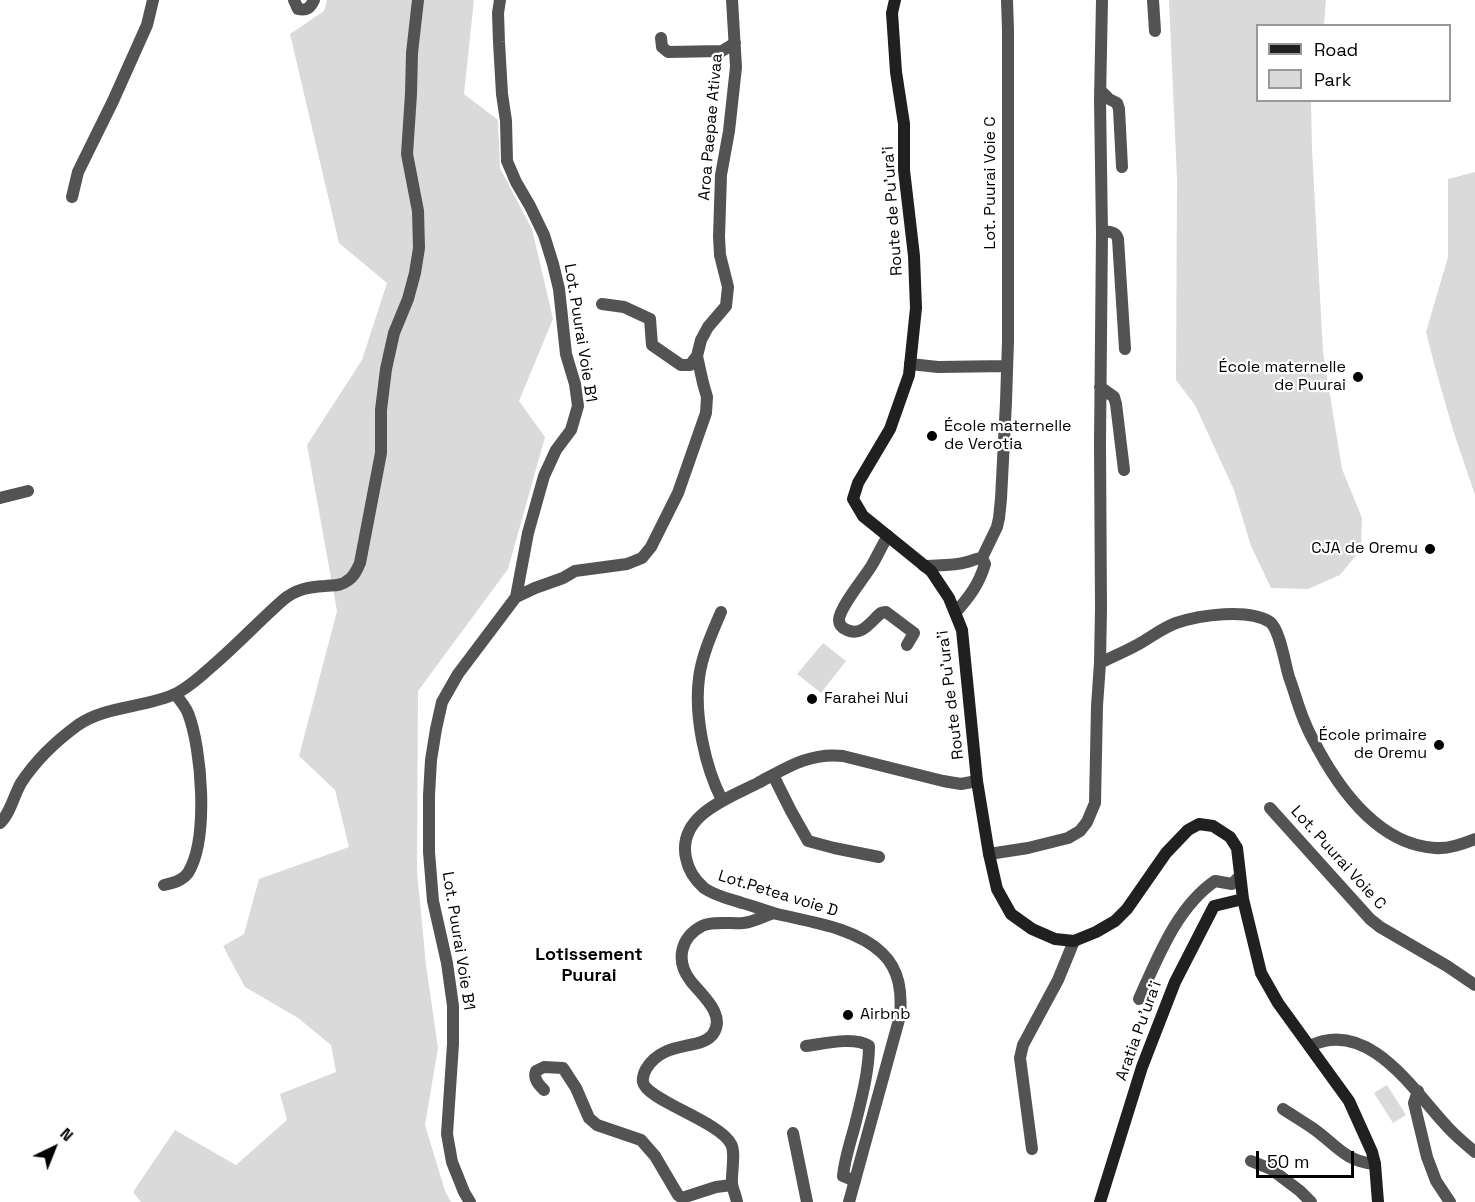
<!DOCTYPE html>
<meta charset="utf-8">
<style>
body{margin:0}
#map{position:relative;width:1475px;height:1202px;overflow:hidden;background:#fff;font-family:"Space Grotesk",sans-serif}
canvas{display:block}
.legend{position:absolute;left:1256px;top:24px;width:195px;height:78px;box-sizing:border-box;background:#fff;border:2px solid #999;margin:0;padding:8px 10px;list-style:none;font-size:18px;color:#000}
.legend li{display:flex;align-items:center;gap:12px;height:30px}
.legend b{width:30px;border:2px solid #999}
.north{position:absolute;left:24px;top:1118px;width:60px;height:60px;-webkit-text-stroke:4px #fff;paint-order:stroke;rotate:43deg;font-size:16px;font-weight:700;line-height:24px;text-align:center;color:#000}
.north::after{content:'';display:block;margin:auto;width:21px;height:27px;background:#000;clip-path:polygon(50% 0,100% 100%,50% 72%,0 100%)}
.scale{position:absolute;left:1256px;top:1151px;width:98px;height:27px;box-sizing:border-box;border:3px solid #000;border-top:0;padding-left:8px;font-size:18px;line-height:21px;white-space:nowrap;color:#000;-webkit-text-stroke:4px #fff;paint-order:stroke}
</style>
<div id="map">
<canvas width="1475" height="1202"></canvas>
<ul class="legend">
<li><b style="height:8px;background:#202020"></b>Road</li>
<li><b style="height:16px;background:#dadada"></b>Park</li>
</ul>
<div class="north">N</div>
<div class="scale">50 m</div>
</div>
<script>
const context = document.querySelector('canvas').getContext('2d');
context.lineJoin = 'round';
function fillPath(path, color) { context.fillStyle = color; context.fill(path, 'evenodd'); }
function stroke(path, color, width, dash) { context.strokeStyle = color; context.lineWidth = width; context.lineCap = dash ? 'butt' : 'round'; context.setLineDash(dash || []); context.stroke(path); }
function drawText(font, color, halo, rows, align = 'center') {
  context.font = font + ' "Space Grotesk",sans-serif'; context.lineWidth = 4.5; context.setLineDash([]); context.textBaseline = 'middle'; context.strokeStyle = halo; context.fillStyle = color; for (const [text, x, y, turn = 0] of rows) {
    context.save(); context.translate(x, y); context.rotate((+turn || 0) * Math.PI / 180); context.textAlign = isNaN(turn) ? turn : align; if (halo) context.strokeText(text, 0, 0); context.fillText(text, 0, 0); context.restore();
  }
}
fillPath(new Path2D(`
 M 327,0 L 474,0 L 464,94 L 498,120 L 500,168 L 532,229 L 553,319 L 519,401 L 545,437 L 508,569 L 418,691 L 417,871 L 426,965 L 438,1048 L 425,1125 L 445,1191 L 451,1202 L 141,1202 L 133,1192 L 175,1130 L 236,1165 L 287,1120 L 280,1094 L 336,1072 L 331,1045 L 298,1018 L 245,987 L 223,946 L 244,934 L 259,879 L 349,847 L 335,790 L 299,756 L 337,611 L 307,445 L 362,360 L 387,283 L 339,243 L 290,34 L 324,11 Z
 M 1169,0 L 1326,0 L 1324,25 L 1258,26 L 1258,100 L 1311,101 L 1312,149 L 1323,352 L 1342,469 L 1362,518 L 1361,549 L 1340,575 L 1308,589 L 1271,588 L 1251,546 L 1234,490 L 1195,405 L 1176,380 L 1177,179 Z
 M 1475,172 L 1475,495 L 1453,430 L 1435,367 L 1426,332 L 1448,257 L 1448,179 Z
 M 823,643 L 846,661 L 821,693 L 797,674 Z
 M 1387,1085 L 1406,1115 L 1393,1123 L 1374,1093 Z`), '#dadada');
stroke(new Path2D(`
 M 294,0 L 298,9 C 307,11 310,8 314,0
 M 1153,0 L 1155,31
 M 661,38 L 662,47 L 668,52 L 722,51 L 735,43
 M 1100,90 L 1109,99 L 1117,103 L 1119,109 L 1122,167
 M 72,197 L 78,172 L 113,101 L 147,25 L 153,0
 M 1102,231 C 1109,232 1116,231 1118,239 L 1125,349
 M 697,356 L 701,340 L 708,327 L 726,306 L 728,287 L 720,255 L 719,237 L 721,175 L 729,131 L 736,67 L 732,0
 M 910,364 L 938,367 L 1007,366
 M 1100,387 L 1114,397 L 1116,404 L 1124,470
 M 0,498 L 28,491
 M 888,536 C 882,545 878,555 872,565 C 865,577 839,608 839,620 C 839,625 842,628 847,630 C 862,637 871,621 881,613 L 886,612 L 914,633 L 907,645
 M 924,566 C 938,565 953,566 967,562 C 973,561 975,558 982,558
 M 516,597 L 535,588 L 563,578 L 575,571 L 627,564 L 642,558 L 651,547 L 678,493 L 706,413 L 707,397 L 703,383 L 697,356 L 690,365 L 681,365 L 652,345 L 650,319 L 624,307 L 602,304
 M 721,612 C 712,633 702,655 699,678 C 694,716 705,767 722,800
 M 956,612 C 970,596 979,584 985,564 L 982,558 L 997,527 L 999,518 L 1001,499 L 1006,402 L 1008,341 L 1008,30 L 1007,0
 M 1100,663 C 1112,657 1124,652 1137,645 C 1150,638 1162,628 1176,623 C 1200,615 1248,608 1270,622 C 1280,630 1285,664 1289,677 C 1295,693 1299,710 1306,725 C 1309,733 1314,741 1318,749 C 1342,793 1381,845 1435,848 C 1449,849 1462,844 1475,839
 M 773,775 L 791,811 L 808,841 L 834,848 L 879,857
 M 1270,808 L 1370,919 L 1380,927 L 1447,966 L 1475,985
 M 0,823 C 10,814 14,795 21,783 C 36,760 56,741 78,725 C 107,705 147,708 177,693 C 189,687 200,677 210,668 C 235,647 258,622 283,600 C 296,589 309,587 325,586 C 333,585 341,586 347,581 C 354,577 357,570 360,563 L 381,453 L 381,410 L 386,369 L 394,333 L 408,299 L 415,273 L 419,248 L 418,211 L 407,154 L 411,94 L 412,53 L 418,0
 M 989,854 L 1028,848 L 1068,838 L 1080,831 L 1087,822 L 1095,803 L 1097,706 L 1100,663 L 1101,609 L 1100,443 L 1102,232 L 1100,100 L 1102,0
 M 164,885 C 173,883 182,881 188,873 C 209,839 202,749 188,713 C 185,706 180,700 175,694
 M 1139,999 C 1158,957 1177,907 1215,881 L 1232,884 L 1240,876
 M 806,1046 C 822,1044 855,1036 869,1046 C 869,1071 861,1101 855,1125 C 850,1144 845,1157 843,1176 L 855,1181
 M 1310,1046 C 1367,1018 1412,1088 1444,1123 C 1453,1134 1464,1143 1475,1152
 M 544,1090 C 539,1085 533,1079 536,1071 L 544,1067 L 563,1068 L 576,1088 L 589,1118 L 597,1125 L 641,1140 L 655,1156 L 678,1195 L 682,1198 L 716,1187 L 732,1185
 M 1418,1091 L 1414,1103 L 1427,1157 L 1436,1181 L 1450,1202
 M 1283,1109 C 1292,1115 1302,1121 1311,1127 C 1335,1143 1343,1161 1375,1164
 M 793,1133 L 807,1202
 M 1032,1149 L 1020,1058 L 1023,1045 L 1058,980 L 1074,941
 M 1251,1161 L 1271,1169 L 1300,1191 L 1311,1202
 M 470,1202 L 464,1192 L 452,1162 L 447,1134 L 453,1044 L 453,1006 L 447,963 L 433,901 L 429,852 L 429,795 L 431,760 L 436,729 L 442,702 L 458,674 L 516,597 L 528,533 L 544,476 L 556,450 L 571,430 L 578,406 L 575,384 L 566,354 L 559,289 L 553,264 L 544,235 L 530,206 L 516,182 L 507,161 L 506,121 L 502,94 L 499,42 L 498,13 L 500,0
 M 737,1202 C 736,1196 733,1190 732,1184 C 731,1173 736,1153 731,1144 C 719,1121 646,1100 643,1082 C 642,1077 644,1073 646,1069 C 664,1039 701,1051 713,1034 C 727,1014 700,994 690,980 C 675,960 681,937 702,926 C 712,921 732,924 743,923 C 753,922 764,916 774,913
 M 849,1202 L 900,1016 C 902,993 900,970 882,953 C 856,928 811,922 777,914 C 765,911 754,906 742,903 C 730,899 715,896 704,888 C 695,880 688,869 686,858 C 677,815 729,798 758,783 C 786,768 810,752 843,756 L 943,781 L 961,784 L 977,781`), '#535353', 12);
stroke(new Path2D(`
 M 895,0 L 892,13 L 896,72 L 904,124 L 904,170 L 914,256 L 916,308 L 909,375 L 890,429 L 858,483 L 853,499 L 863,516 L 931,571 L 949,598 L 962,630 L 977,781 L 989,854 L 997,889 L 1011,914 L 1032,929 L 1055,939 L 1074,941 L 1096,932 L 1115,921 L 1127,909 L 1166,853 L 1188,830 L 1199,824 L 1213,826 L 1230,837 L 1237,848 L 1243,899 L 1261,973 L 1278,1003 L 1349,1101 L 1372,1152 L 1375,1164 L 1378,1202
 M 1100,1202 L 1142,1067 L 1175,982 L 1214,906 L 1243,899`), '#202020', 12);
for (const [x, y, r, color] of [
 [1358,377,6,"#000"],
 [932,436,6,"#000"],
 [1430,549,6,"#000"],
 [812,699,6,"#000"],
 [1439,745,6,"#000"],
 [848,1015,6,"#000"]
]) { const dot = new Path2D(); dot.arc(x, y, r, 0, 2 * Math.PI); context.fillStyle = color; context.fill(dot); stroke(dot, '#fff', 2); }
drawText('16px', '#000', '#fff', [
 ["Aroa Paepae Ativaa",711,127,-85],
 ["Lot. Puurai Voie C",991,183,-90],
 ["Route de Pu'ura'i",893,211,-94],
 ["Lot. Puurai Voie B1",580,333,81],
 ["Route de Pu'ura'i",951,695,-97],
 ["Lot. Puurai Voie C",1338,858,48],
 ["Lot.Petea voie D",778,894,17],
 ["Lot. Puurai Voie B1",458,941,81],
 ["Aratia Pu'ura'i",1139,1031,-70]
]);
drawText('16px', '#000', '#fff', [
 ["École maternelle",1346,368],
 ["de Puurai",1346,386],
 ["École maternelle",944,427,"left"],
 ["de Verotia",944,445,"left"],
 ["CJA de Oremu",1418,549],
 ["Farahei Nui",824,699,"left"],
 ["École primaire",1427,736],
 ["de Oremu",1427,754],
 ["Airbnb",860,1015,"left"]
], 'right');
drawText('bold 18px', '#000', '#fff', [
 ["Lotissement",589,955],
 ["Puurai",589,976]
]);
</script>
